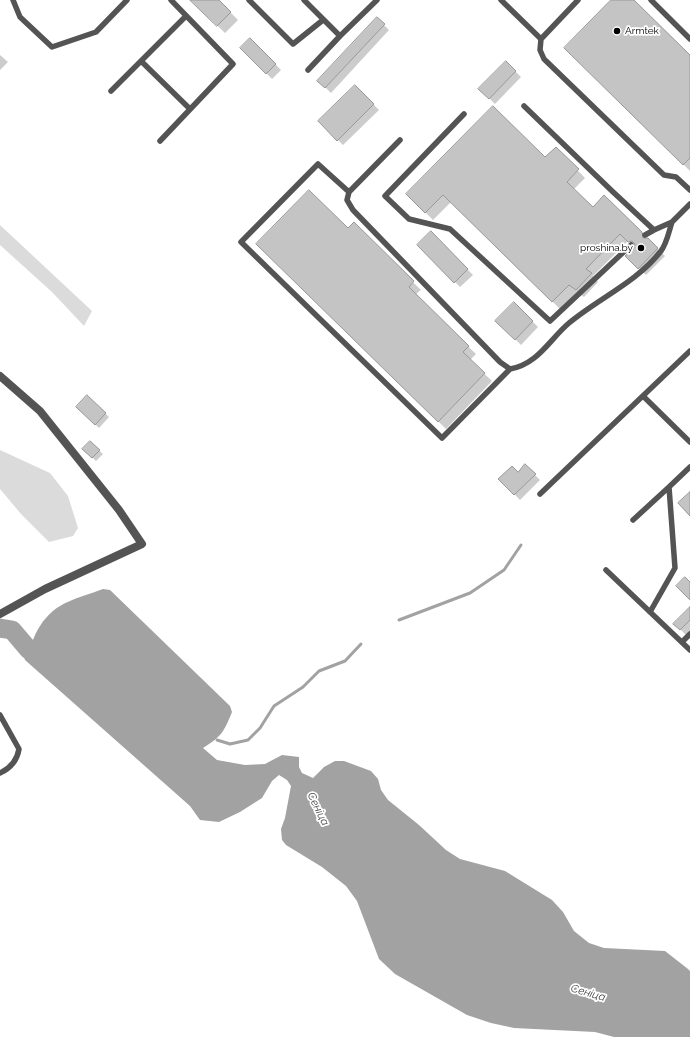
<!DOCTYPE html>
<meta charset="utf-8">
<style>
body{margin:0}
canvas{display:block;background:#fff}
</style>
<canvas width="690" height="1037"></canvas>
<script>
const context = document.querySelector('canvas').getContext('2d');
context.lineJoin = 'round';
function fillPath(path, color) { context.fillStyle = color; context.fill(path, 'evenodd'); }
function stroke(path, color, width, dash) { context.strokeStyle = color; context.lineWidth = width; context.lineCap = dash ? 'butt' : 'round'; context.setLineDash(dash || []); context.stroke(path); }
function drawText(font, color, halo, rows, align = 'center') {
  context.font = font + ' Raleway,sans-serif'; context.lineWidth = 3.5; context.setLineDash([]); context.textBaseline = 'middle'; context.strokeStyle = halo; context.fillStyle = color; for (const [text, x, y, turn = 0] of rows) {
    context.save(); context.translate(x, y); context.rotate((+turn || 0) * Math.PI / 180); context.textAlign = isNaN(turn) ? turn : align; if (halo) context.strokeText(text, 0, 0); context.fillText(text, 0, 0); context.restore();
  }
}
fillPath(new Path2D(`
 M 0,225 L 92,311 L 84,326 L 52,292 L 0,245 Z
 M 0,450 L 50,473 L 68,496 L 78,528 L 73,536 L 49,542 L 21,514 L 0,489 Z`), '#dbdbdb');
fillPath(new Path2D(`
 M 103,589 L 110,590 L 230,706 L 232,712 C 224,732 221,737 203,748 L 217,760 L 245,765 L 265,764 L 282,755 L 299,757 L 299,767 L 302,773 L 313,778 L 324,767 L 335,761 L 344,761 L 371,771 L 378,779 L 381,790 L 388,800 L 419,825 L 446,850 L 460,859 L 505,871 L 552,900 L 563,912 L 574,931 L 589,943 L 604,948 L 665,951 L 688,969 L 690,971 L 690,1037 L 614,1037 L 595,1032 L 514,1028 L 491,1023 L 467,1015 L 395,974 L 379,959 L 357,901 L 346,886 L 322,867 L 286,845 L 282,840 L 281,829 L 285,818 L 291,786 L 287,780 L 279,775 L 272,781 L 262,798 L 240,812 L 219,822 L 200,820 L 190,806 L 25,660 L 24,656 C 32,647 33,636 40,626 C 56,601 77,599 103,589 Z`), '#a2a2a2');
fillPath(new Path2D(`
 M 191,0 L 218,0 L 238,20 L 225,33 Z
 M 612,0 L 633,0 L 690,57 L 690,171 L 565,48 Z
 M 377,18 L 389,30 L 331,93 L 319,81 Z
 M 250,39 L 281,70 L 272,79 L 241,48 Z
 M 0,55 L 8,62 L 0,70 Z
 M 506,62 L 521,77 L 495,104 L 480,89 Z
 M 355,86 L 379,110 L 343,145 L 319,121 Z
 M 556,148 L 585,178 L 573,190 L 593,209 L 604,197 L 665,256 L 646,275 L 627,256 L 636,248 L 628,241 L 593,276 L 598,282 L 584,297 L 577,292 L 560,309 L 451,202 L 433,220 L 407,194 L 545,159 Z
 M 354,224 L 421,290 L 415,295 L 476,354 L 470,360 L 492,381 L 446,429 L 258,244 L 348,229 Z
 M 431,233 L 473,275 L 460,287 L 418,245 Z
 M 514,303 L 538,327 L 521,345 L 497,321 Z
 M 87,396 L 109,417 L 99,428 L 77,407 Z
 M 90,442 L 103,454 L 96,461 L 84,449 Z
 M 525,465 L 540,480 L 520,500 L 500,479 L 518,473 Z
 M 690,608 L 690,631 L 686,635 L 675,624 Z`), '#0003');
stroke(new Path2D(`
 M 399,620 L 470,593 L 504,570 L 521,545
 M 217,740 L 230,744 L 248,740 L 260,728 L 274,706 L 303,687 L 319,671 L 345,661 L 361,644`), '#a2a2a2', 3);
stroke(new Path2D(`
 M 0,628 L 12,630 L 29,650 L 54,651`), '#a2a2a2', 19);
const building = new Path2D(`
 M 190,0 L 219,0 L 231,12 L 217,26 Z
 M 611,0 L 634,0 L 690,55 L 690,158 L 683,165 L 564,48 Z
 M 377,17 L 385,24 L 325,88 L 317,81 Z
 M 250,38 L 276,64 L 266,74 L 240,48 Z
 M 506,61 L 516,71 L 489,99 L 478,89 Z
 M 355,85 L 374,104 L 337,141 L 318,121 Z
 M 493,106 L 545,157 L 556,147 L 579,169 L 567,182 L 593,207 L 604,195 L 642,232 L 643,238 L 648,238 L 658,248 L 638,269 L 625,256 L 634,248 L 635,244 L 632,241 L 628,242 L 620,234 L 586,269 L 592,273 L 576,290 L 569,285 L 552,302 L 443,195 L 425,213 L 406,194 Z
 M 309,190 L 348,228 L 354,222 L 414,281 L 409,287 L 469,346 L 463,352 L 485,373 L 438,422 L 256,244 Z
 M 431,231 L 468,269 L 454,283 L 417,245 Z
 M 514,302 L 533,321 L 515,340 L 495,321 Z
 M 87,395 L 106,413 L 95,425 L 76,407 Z
 M 90,441 L 100,450 L 92,458 L 82,449 Z
 M 525,464 L 536,474 L 514,495 L 498,479 L 512,466 L 518,472 Z
 M 690,492 L 690,516 L 678,503 Z
 M 685,577 L 690,582 L 690,600 L 676,586 Z
 M 690,607 L 690,620 L 680,630 L 673,624 Z`);
fillPath(building, '#c4c4c4');
stroke(building, '#989898', 1);
stroke(new Path2D(`
 M 13,0 L 20,17 L 52,47 L 96,32 L 127,0
 M 249,0 L 293,44 L 323,20
 M 304,0 L 340,36 L 377,0
 M 501,0 L 541,39
 M 578,0 L 541,39 L 540,50 L 544,59 L 664,175 L 676,177 L 690,190
 M 651,0 L 690,39
 M 141,61 L 190,109
 M 308,70 L 340,36
 M 111,91 L 186,16
 M 524,106 L 612,191 L 654,230 L 672,222 L 690,204
 M 464,114 L 385,196 L 409,219 L 450,229 L 550,321 L 631,245
 M 400,140 L 349,192 L 347,200 L 353,210 L 500,362 L 510,369 C 538,364 549,340 569,323 C 599,298 637,282 661,251 C 667,243 669,231 672,222
 M 160,141 L 233,64 L 171,0
 M 349,192 L 318,164 L 241,242 L 442,438 L 510,369
 M 645,235 L 654,230
 M 643,396 L 690,442
 M 540,494 L 690,351
 M 633,520 L 669,487
 M 606,570 L 690,650
 M 650,612 L 675,568 L 669,487 L 690,467
 M 682,642 L 690,634
 M 0,715 L 19,749 C 17,761 11,768 0,773`), '#545454', 5.5);
stroke(new Path2D(`
 M 0,376 L 40,411 L 119,510 L 142,544 L 45,589 L 0,614`), '#545454', 8);
for (const [x, y, r, color] of [
 [617,31,4,"#000"],
 [641,248,4,"#000"]
]) { const dot = new Path2D(); dot.arc(x, y, r, 0, 2 * Math.PI); context.fillStyle = color; context.fill(dot); stroke(dot, '#fff', 1.5); }
drawText('10px', '#000', '#fff', [
 ["Armtek",625,31],
 ["proshina.by",633,248,"right"]
], 'left');
drawText('italic 11px', '#434343', '#fff', [
 ["Сеніца",318,809,64],
 ["Сеніца",588,993,16]
]);
</script>
